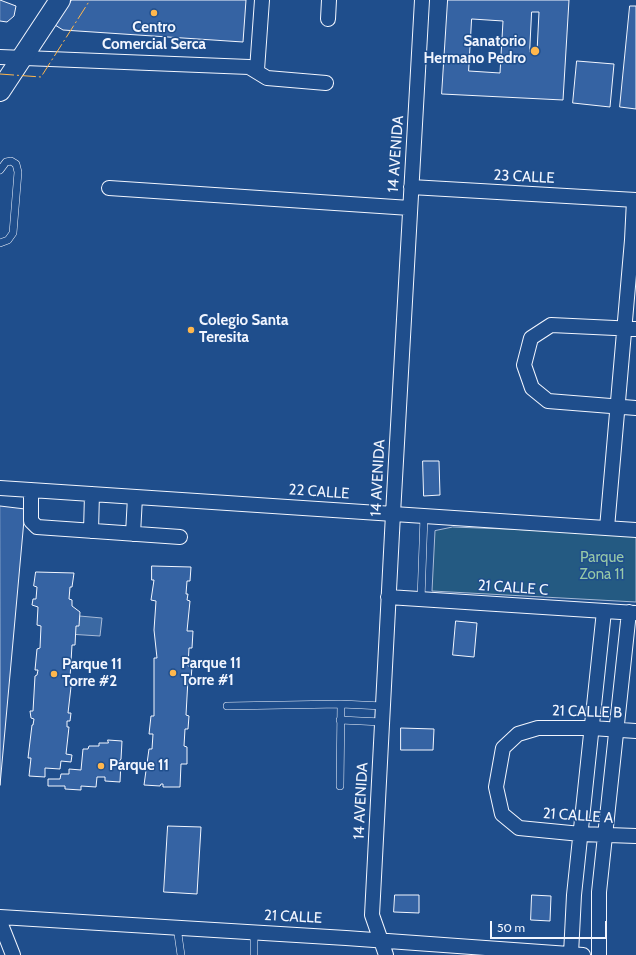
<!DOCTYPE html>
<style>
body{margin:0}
#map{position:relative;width:636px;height:955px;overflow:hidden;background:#1f4e8c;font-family:Cabin,sans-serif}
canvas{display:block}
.scale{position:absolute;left:490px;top:921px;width:117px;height:18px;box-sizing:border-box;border:2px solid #f2f6ff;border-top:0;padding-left:5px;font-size:12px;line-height:14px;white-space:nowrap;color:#f2f6ff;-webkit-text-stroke:3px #1f4e8c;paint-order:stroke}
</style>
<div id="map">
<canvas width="636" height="955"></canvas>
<div class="scale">50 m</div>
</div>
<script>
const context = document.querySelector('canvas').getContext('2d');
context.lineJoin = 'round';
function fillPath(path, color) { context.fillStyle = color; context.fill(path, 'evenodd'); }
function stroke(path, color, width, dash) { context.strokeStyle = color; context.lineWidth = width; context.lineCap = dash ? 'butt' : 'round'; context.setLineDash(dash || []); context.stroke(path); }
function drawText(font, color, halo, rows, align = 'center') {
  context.font = font + ' Cabin,sans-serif'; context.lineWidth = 3; context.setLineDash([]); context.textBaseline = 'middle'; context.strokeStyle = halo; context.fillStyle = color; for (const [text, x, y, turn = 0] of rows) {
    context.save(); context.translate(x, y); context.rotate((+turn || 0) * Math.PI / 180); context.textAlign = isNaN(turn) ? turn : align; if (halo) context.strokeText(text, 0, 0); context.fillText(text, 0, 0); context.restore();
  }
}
const green = new Path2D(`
 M 453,527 L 636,534 L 636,602 L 432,591 L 435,531 Z`);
fillPath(green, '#245a82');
stroke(green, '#a8bbd7', 1);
const water = new Path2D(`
 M 68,615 L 102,618 L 100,636 L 68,634 Z`);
fillPath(water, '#3b69a3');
stroke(water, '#a8bbd7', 1);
const building = new Path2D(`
 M 0,0 L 16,6 L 14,16 L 7,22 L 0,21 Z
 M 72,0 L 246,0 L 243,42 L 63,30 L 55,25 Z
 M 448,0 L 569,0 L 563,100 L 442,94 ZM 532,12 L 539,12 L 537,52 L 530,52 ZM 472,19 L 503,21 L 500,73 L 469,71 Z
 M 630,6 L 636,6 L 636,109 L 620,107 Z
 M 577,61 L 614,64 L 610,107 L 573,103 Z
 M 423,461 L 439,461 L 440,495 L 424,496 Z
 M 0,506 L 25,509 L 0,785 Z
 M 152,566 L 191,567 L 190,581 L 187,581 L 186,594 L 188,594 L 187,600 L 190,601 L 187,631 L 193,631 L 192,648 L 189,648 L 188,666 L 192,667 L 191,679 L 188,679 L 186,715 L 189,716 L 188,729 L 185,729 L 184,746 L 187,747 L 187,764 L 181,764 L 180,787 L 163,787 L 163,784 L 161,784 L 160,786 L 144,785 L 149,749 L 152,749 L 153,734 L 149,734 L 151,716 L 154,716 L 154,658 L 157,658 L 154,630 L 156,601 L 151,600 L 154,580 L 152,580 Z
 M 36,572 L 74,573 L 72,587 L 70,587 L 69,599 L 72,600 L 72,606 L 80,612 L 79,626 L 76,626 L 75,645 L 72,645 L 70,678 L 72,678 L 68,713 L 71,713 L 70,721 L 67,721 L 67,727 L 69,727 L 66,754 L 72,755 L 71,762 L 61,761 L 60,769 L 45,768 L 45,777 L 29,776 L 31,758 L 28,758 L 32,725 L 33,725 L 34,719 L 31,718 L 30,711 L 33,711 L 35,676 L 37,675 L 38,670 L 35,670 L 37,649 L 40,648 L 41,626 L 37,625 L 38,607 L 32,605 L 33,599 L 36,599 L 37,587 L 34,586 Z
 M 456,621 L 477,623 L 474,657 L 453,655 Z
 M 401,728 L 434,729 L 433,750 L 401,750 Z
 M 108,740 L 122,741 L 121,759 L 119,762 L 121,762 L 120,782 L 105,781 L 105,777 L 97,777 L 96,787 L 81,786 L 81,790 L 65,789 L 65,786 L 48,786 L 48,779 L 60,779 L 61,774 L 69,774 L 69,769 L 81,770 L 83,749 L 88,749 L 89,746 L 99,746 L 99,743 L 108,743 Z
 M 168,826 L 201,827 L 197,894 L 164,892 Z
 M 395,895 L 419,895 L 419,913 L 394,912 Z
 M 532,895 L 551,896 L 550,921 L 531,920 Z`);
fillPath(building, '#3563a3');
stroke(building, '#f2f6ff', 1);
const lane = new Path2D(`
 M 0,170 L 6,162 L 11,161 L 16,164 L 18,172 L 13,233 L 8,240 L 0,243
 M 421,599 L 424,516
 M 227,706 L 341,704 L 383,706
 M 340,720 L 382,722
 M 340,786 L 341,704
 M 177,927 L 181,955
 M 254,932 L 254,955`);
const street = new Path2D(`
 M 328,19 L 329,0
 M 0,57 L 249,67 L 267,78 L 326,83
 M 257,70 L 262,0
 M 411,187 L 636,200
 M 109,188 L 410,208
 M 636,329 L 551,325 L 531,338 L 524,365 L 532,388 L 548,401 L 636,408
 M 0,488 L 636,530
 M 31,490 L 31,521 L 37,527 L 180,537
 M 607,528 L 632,240 L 634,200
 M 91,531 L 92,494
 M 133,534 L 135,497
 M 388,597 L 636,613
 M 636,731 L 592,728 L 538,728 L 518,734 L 503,748 L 496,787 L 502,814 L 519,828 L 581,834 L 636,836
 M 0,917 L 346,938 L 583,955
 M 0,922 L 13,955
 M 571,954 L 574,895 L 604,611
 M 386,955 L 372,915 L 393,514 L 422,0
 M 599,955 L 599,892 L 629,612`);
const secondary = new Path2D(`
 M 0,91 L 60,0`);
stroke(lane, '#f2f6ff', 8);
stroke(street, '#f2f6ff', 16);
stroke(secondary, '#f2f6ff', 22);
stroke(lane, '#1f4e8c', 7);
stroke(street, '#1f4e8c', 14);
stroke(secondary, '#1f4e8c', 20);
stroke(new Path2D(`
 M 0,74 L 41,77 L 90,0`), '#ffb74d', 1, [14, 3, 2, 3]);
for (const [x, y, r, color] of [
 [154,13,4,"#ffb74d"],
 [535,51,5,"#ffb74d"],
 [191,330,4,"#ffb74d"],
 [173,673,4,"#ffb74d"],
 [54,674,4,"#ffb74d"],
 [101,766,4,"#ffb74d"]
]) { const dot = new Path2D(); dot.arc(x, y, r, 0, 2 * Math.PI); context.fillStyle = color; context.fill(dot); stroke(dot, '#1f4e8c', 1.5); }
drawText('bold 15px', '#f2f6ff', '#1f4e8c', [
 ["Centro",154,28,"center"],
 ["Comercial Serca",154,45,"center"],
 ["Sanatorio",526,42,"right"],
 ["Hermano Pedro",526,59,"right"],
 ["Colegio Santa",199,321],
 ["Teresita",199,338],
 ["Parque 11",181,664],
 ["Torre #1",181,681],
 ["Parque 11",62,665],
 ["Torre #2",62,682],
 ["Parque 11",109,766]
], 'left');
drawText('15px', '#f2f6ff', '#1f4e8c', [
 ["14 AVENIDA",396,154,-86],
 ["23 CALLE",524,177,3],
 ["14 AVENIDA",378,478,-87],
 ["22 CALLE",319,492,4],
 ["21 CALLE C",513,588,4],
 ["21 CALLE B",587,712,2],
 ["14 AVENIDA",361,801,-87],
 ["21 CALLE A",578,816,4],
 ["21 CALLE",293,917,3]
]);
drawText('15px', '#97c8a6', '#1f4e8c', [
 ["Parque",602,558],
 ["Zona 11",602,575]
]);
</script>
